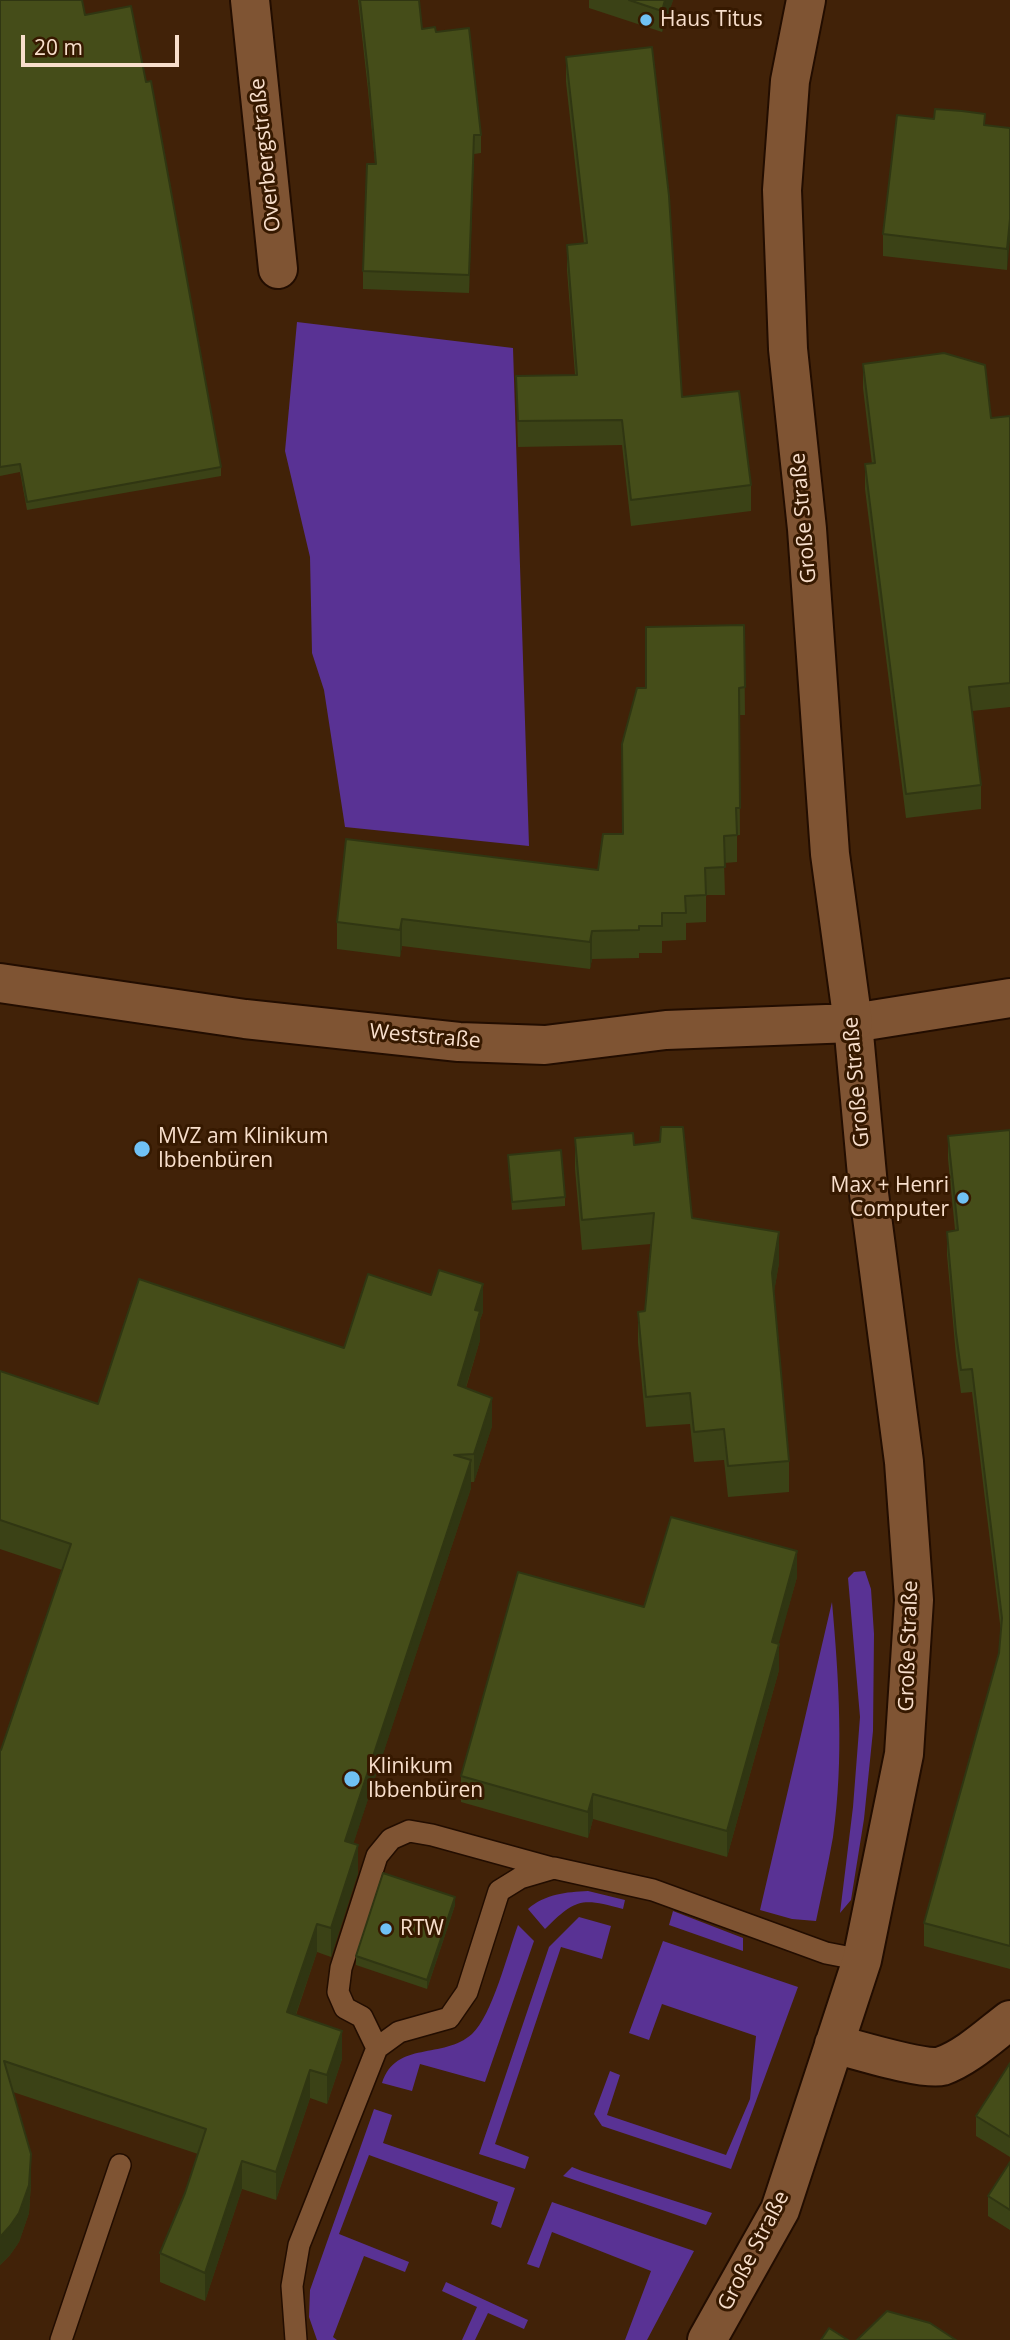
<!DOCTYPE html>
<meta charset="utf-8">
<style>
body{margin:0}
#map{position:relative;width:1010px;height:2340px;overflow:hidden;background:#412208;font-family:"Open Sans",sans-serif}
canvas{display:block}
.scale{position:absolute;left:21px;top:35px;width:158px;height:32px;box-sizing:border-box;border:4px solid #f8dfcc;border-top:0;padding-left:9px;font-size:21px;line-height:24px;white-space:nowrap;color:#f8dfcc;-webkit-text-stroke:5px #361900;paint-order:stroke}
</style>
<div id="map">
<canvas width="1010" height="2340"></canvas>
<div class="scale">20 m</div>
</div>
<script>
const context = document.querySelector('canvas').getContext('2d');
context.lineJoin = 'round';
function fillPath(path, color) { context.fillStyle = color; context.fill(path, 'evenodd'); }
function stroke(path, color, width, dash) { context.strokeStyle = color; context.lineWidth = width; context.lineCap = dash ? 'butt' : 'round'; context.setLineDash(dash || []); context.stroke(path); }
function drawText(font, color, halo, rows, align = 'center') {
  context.font = font + ' "Open Sans",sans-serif'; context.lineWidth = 6; context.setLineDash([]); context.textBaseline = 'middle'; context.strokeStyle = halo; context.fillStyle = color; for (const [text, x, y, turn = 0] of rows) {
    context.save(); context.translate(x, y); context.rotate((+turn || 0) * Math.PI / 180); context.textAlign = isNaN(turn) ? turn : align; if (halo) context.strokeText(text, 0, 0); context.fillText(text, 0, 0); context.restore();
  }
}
fillPath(new Path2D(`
 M 297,322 L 513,348 L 529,846 L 345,827 L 324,690 L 312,653 L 310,557 L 285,451 Z
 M 865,1571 L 871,1589 L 874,1634 L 873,1731 L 864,1819 L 851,1900 L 840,1913 L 853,1807 L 860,1717 L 848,1578 L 854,1572 Z
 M 832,1602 C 839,1680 844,1759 833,1837 C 828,1865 822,1893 816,1921 L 792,1919 L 760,1910 Z
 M 588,1891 L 625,1900 L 623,1909 C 581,1897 575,1899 545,1929 L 528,1909 C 545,1894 566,1892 588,1891 Z
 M 673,1911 L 743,1938 L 743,1951 L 669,1925 Z
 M 579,1917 L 611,1926 L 602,1959 L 561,1947 L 495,2144 L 529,2157 L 525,2169 L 479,2154 L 549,1947 Z
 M 518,1925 L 534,1941 L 485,2082 L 420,2064 L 412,2091 L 382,2083 C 396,2040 443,2060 472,2034 C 492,2016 508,1952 518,1925 Z
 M 663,1941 L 798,1987 L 731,2169 L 602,2126 L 594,2114 L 610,2071 L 620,2075 L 607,2115 L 726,2155 L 750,2099 L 756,2036 L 662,2004 L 649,2040 L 629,2033 Z
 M 374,2109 L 392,2115 L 383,2143 L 515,2188 L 501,2228 L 491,2224 L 498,2202 L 369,2155 L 339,2234 L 409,2262 L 405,2272 L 364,2256 L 333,2337 L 337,2340 L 317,2340 L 309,2317 L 310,2290 Z
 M 572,2167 L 582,2171 L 712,2213 L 706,2225 L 563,2176 Z
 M 552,2202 L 694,2251 L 647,2340 L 625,2340 L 651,2271 L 552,2232 L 539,2268 L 527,2264 Z
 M 446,2282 L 528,2320 L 524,2329 L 488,2313 L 475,2340 L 462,2340 L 477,2307 L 442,2291 Z`), '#593294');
const service = new Path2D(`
 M 377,2048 L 362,2017 L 345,2008 L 338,1992 L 341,1968 L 377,1856 L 391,1839 L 409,1831 L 432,1835 L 552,1868
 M 61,2340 L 120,2165
 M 296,2340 L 292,2286 L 299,2245 L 377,2048 L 399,2032 L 449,2018 L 467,1992 L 499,1891 L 520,1878 L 554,1868 L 653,1890 L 826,1953 L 862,1960`);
const minor = new Path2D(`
 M 250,0 L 278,269
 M 834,2044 C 855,2049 924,2071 942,2066 C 967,2057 989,2036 1010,2020
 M 707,2340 L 780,2210 L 862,1960 L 904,1754 L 914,1600 L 904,1462 L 868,1186 L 853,1023`);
const tertiary = new Path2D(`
 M 853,1023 L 1010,998`);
const secondary = new Path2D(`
 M 0,983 L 245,1019 L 459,1042 L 545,1045 L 666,1030 L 853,1023 L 830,854 L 807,529 L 788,349 L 782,190 L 790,81 L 806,0`);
stroke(service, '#220d00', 24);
stroke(minor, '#220d00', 42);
stroke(tertiary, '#220d00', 42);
stroke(secondary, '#220d00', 42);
stroke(service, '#7f5433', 21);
stroke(minor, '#7f5433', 38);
stroke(tertiary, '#7f5433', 38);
stroke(secondary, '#7f5433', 38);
fillPath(new Path2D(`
 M 0,0 L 85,15 L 221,467 L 221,476 L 27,510 L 20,472 L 0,476 Z
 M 358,0 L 419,0 L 422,29 L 436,32 L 481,135 L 481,153 L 474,154 L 469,293 L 363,289 L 363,271 L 375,164 L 368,90 Z
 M 589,0 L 673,0 L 662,32 L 589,8 Z
 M 566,57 L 682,397 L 751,485 L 751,511 L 631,526 L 622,445 L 518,447 L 516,376 L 575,375 L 567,270 L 567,245 L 584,244 L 566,82 Z
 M 985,125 L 1010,128 L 1007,270 L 883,256 L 883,234 Z
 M 863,364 L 991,418 L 1010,416 L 1010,707 L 972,711 L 981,785 L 981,809 L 906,818 L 865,489 L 865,464 L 872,464 L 863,388 Z
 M 744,625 L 745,715 L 739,715 L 740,835 L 737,835 L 737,862 L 724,863 L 725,895 L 706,895 L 706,922 L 686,923 L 686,940 L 662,941 L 662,953 L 639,953 L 639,958 L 592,959 L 590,969 L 402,946 L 400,957 L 337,949 L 337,922 L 598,870 L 623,834 L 646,688 Z
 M 1010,1130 L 1010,1969 L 924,1946 L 924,1923 L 999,1653 L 1001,1632 L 972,1392 L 961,1393 L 956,1356 L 947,1255 L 947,1232 L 955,1230 L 948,1159 L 948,1136 Z
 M 575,1138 L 634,1145 L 692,1218 L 779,1263 L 774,1292 L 789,1461 L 789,1492 L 728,1497 L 724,1460 L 694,1462 L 690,1424 L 646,1427 L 638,1343 L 638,1312 L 645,1311 L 651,1244 L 582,1250 L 575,1169 Z
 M 508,1155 L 565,1197 L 565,1206 L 512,1210 Z
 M 483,1312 L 480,1320 L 480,1340 L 466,1388 L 492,1426 L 474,1482 L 471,1482 L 471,1488 L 353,1844 L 358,1873 L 331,1957 L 317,1952 L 296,2015 L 342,2059 L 327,2104 L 310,2098 L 276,2200 L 242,2189 L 205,2301 L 160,2282 L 160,2253 L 185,2193 L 198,2154 L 13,2092 L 31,2183 L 29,2213 L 19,2242 L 10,2255 L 0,2265 L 1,1750 L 62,1570 L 0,1549 L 0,1371 L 98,1404 L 344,1348 Z
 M 797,1577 L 778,1644 L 779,1670 L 727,1857 L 593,1819 L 588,1838 L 461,1802 L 461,1776 L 644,1607 Z
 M 455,1905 L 427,1989 L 356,1965 L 356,1956 Z
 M 1010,2063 L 1010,2157 L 976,2136 L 976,2116 Z
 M 1010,2162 L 1010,2230 L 988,2216 L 988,2196 Z`), '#3b4216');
fillPath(new Path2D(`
 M 665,0 L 673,0 L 662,32 L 662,11 Z
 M 474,135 L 474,154 L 469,293 L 469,275 Z
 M 1010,219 L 1010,240 L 1007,270 L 1007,249 Z
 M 402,919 L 402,946 L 400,957 L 400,930 Z
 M 592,931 L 592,959 L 590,969 L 590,942 Z
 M 779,1232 L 779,1263 L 772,1303 L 772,1273 Z
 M 483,1284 L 483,1312 L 480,1320 L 480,1340 L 458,1413 L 458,1385 L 475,1310 Z
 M 492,1398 L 492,1426 L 474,1482 L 474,1454 Z
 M 471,1460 L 471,1488 L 345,1869 L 345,1841 Z
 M 797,1551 L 797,1577 L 772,1668 L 772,1642 Z
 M 779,1644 L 779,1670 L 727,1857 L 727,1831 Z
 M 593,1794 L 593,1819 L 588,1838 L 588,1812 Z
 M 358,1845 L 358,1873 L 331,1957 L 331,1928 Z
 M 455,1897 L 455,1905 L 427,1989 L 427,1980 Z
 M 317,1924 L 317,1952 L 287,2040 L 287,2012 Z
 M 342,2031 L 342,2059 L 327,2104 L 327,2075 Z
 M 310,2070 L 310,2098 L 276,2200 L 276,2172 Z
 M 31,2154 L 31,2183 L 29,2213 L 19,2242 L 10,2255 L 0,2265 L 0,2237 Z
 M 242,2161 L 242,2189 L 205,2301 L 205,2273 Z`), '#303612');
const building = new Path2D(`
 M 0,0 L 82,0 L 85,15 L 131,6 L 146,82 L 151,81 L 221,467 L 27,502 L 20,464 L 0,467 Z
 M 360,0 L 419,0 L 422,29 L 435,27 L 436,32 L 469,28 L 481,135 L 474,135 L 469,275 L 363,271 L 367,164 L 376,164 L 368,72 Z
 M 629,0 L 665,0 L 662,11 Z
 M 652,47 L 669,196 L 682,397 L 739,391 L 751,485 L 631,500 L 622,420 L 518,421 L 516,376 L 577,375 L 567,245 L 587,243 L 566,57 Z
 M 935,109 L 962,111 L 985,114 L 984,125 L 1010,128 L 1010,219 L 1007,249 L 883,234 L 897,115 L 934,119 Z
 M 944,353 L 985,365 L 991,418 L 1010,416 L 1010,683 L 969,687 L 981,785 L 906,794 L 865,464 L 875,463 L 863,364 Z
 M 744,625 L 745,687 L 739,688 L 740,808 L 736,808 L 737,835 L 724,836 L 725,867 L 705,868 L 706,895 L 685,896 L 686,913 L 662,913 L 662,926 L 639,926 L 639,930 L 592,931 L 590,942 L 402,919 L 400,930 L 337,922 L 346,839 L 598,870 L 603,834 L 623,834 L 622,744 L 637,688 L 646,688 L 646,627 Z
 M 661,1127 L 683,1127 L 692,1218 L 779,1232 L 772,1273 L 789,1461 L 728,1466 L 724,1429 L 694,1432 L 690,1393 L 646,1397 L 638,1312 L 645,1311 L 654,1213 L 582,1220 L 575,1138 L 633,1133 L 634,1145 L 660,1142 Z
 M 1010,1130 L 1010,1946 L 924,1923 L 999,1653 L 1002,1618 L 972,1369 L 961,1370 L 956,1333 L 947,1232 L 958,1230 L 948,1136 Z
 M 561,1150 L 565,1197 L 512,1202 L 508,1155 Z
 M 439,1270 L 483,1284 L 475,1310 L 480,1311 L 458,1385 L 492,1398 L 474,1454 L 454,1455 L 471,1460 L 345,1841 L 358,1845 L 331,1928 L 317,1924 L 287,2012 L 342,2031 L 327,2075 L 310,2070 L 276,2172 L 242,2161 L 205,2273 L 160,2253 L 185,2193 L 206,2129 L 4,2061 L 31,2154 L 29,2185 L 19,2213 L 10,2226 L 0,2237 L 0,1750 L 1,1750 L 71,1544 L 0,1520 L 0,1371 L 98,1404 L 139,1279 L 344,1348 L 368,1274 L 431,1295 Z
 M 671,1517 L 797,1551 L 772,1642 L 779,1644 L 727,1831 L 593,1794 L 588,1812 L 461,1776 L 518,1572 L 644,1607 Z
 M 383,1873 L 455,1897 L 427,1980 L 356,1956 Z
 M 1010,2063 L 1010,2137 L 976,2116 Z
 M 1010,2162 L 1010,2210 L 988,2196 Z
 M 887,2311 L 930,2323 L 956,2340 L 857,2340 Z
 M 829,2328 L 848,2340 L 821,2340 Z`);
fillPath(building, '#454d19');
stroke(building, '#303612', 2);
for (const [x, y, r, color] of [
 [646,20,7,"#70c1f4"],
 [142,1149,9,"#70c1f4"],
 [963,1198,7,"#70c1f4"],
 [352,1779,9,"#70c1f4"],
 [386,1929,7,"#70c1f4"]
]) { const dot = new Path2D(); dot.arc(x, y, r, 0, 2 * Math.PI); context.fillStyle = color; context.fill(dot); stroke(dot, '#361900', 2.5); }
drawText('21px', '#f8dfcc', '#361900', [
 ["Haus Titus",660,20],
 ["MVZ am Klinikum",158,1137],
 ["Ibbenbüren",158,1161],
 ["Max + Henri",949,1186,"right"],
 ["Computer",949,1210,"right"],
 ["Klinikum",368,1767],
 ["Ibbenbüren",368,1791],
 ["RTW",400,1929]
], 'left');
drawText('21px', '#f8dfcc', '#361900', [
 ["Overbergstraße",266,155,-96],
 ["Große Straße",804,518,-95],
 ["Weststraße",425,1037,5],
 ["Große Straße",857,1082,-95],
 ["Große Straße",909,1646,-88],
 ["Große Straße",754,2251,-63]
]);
</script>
